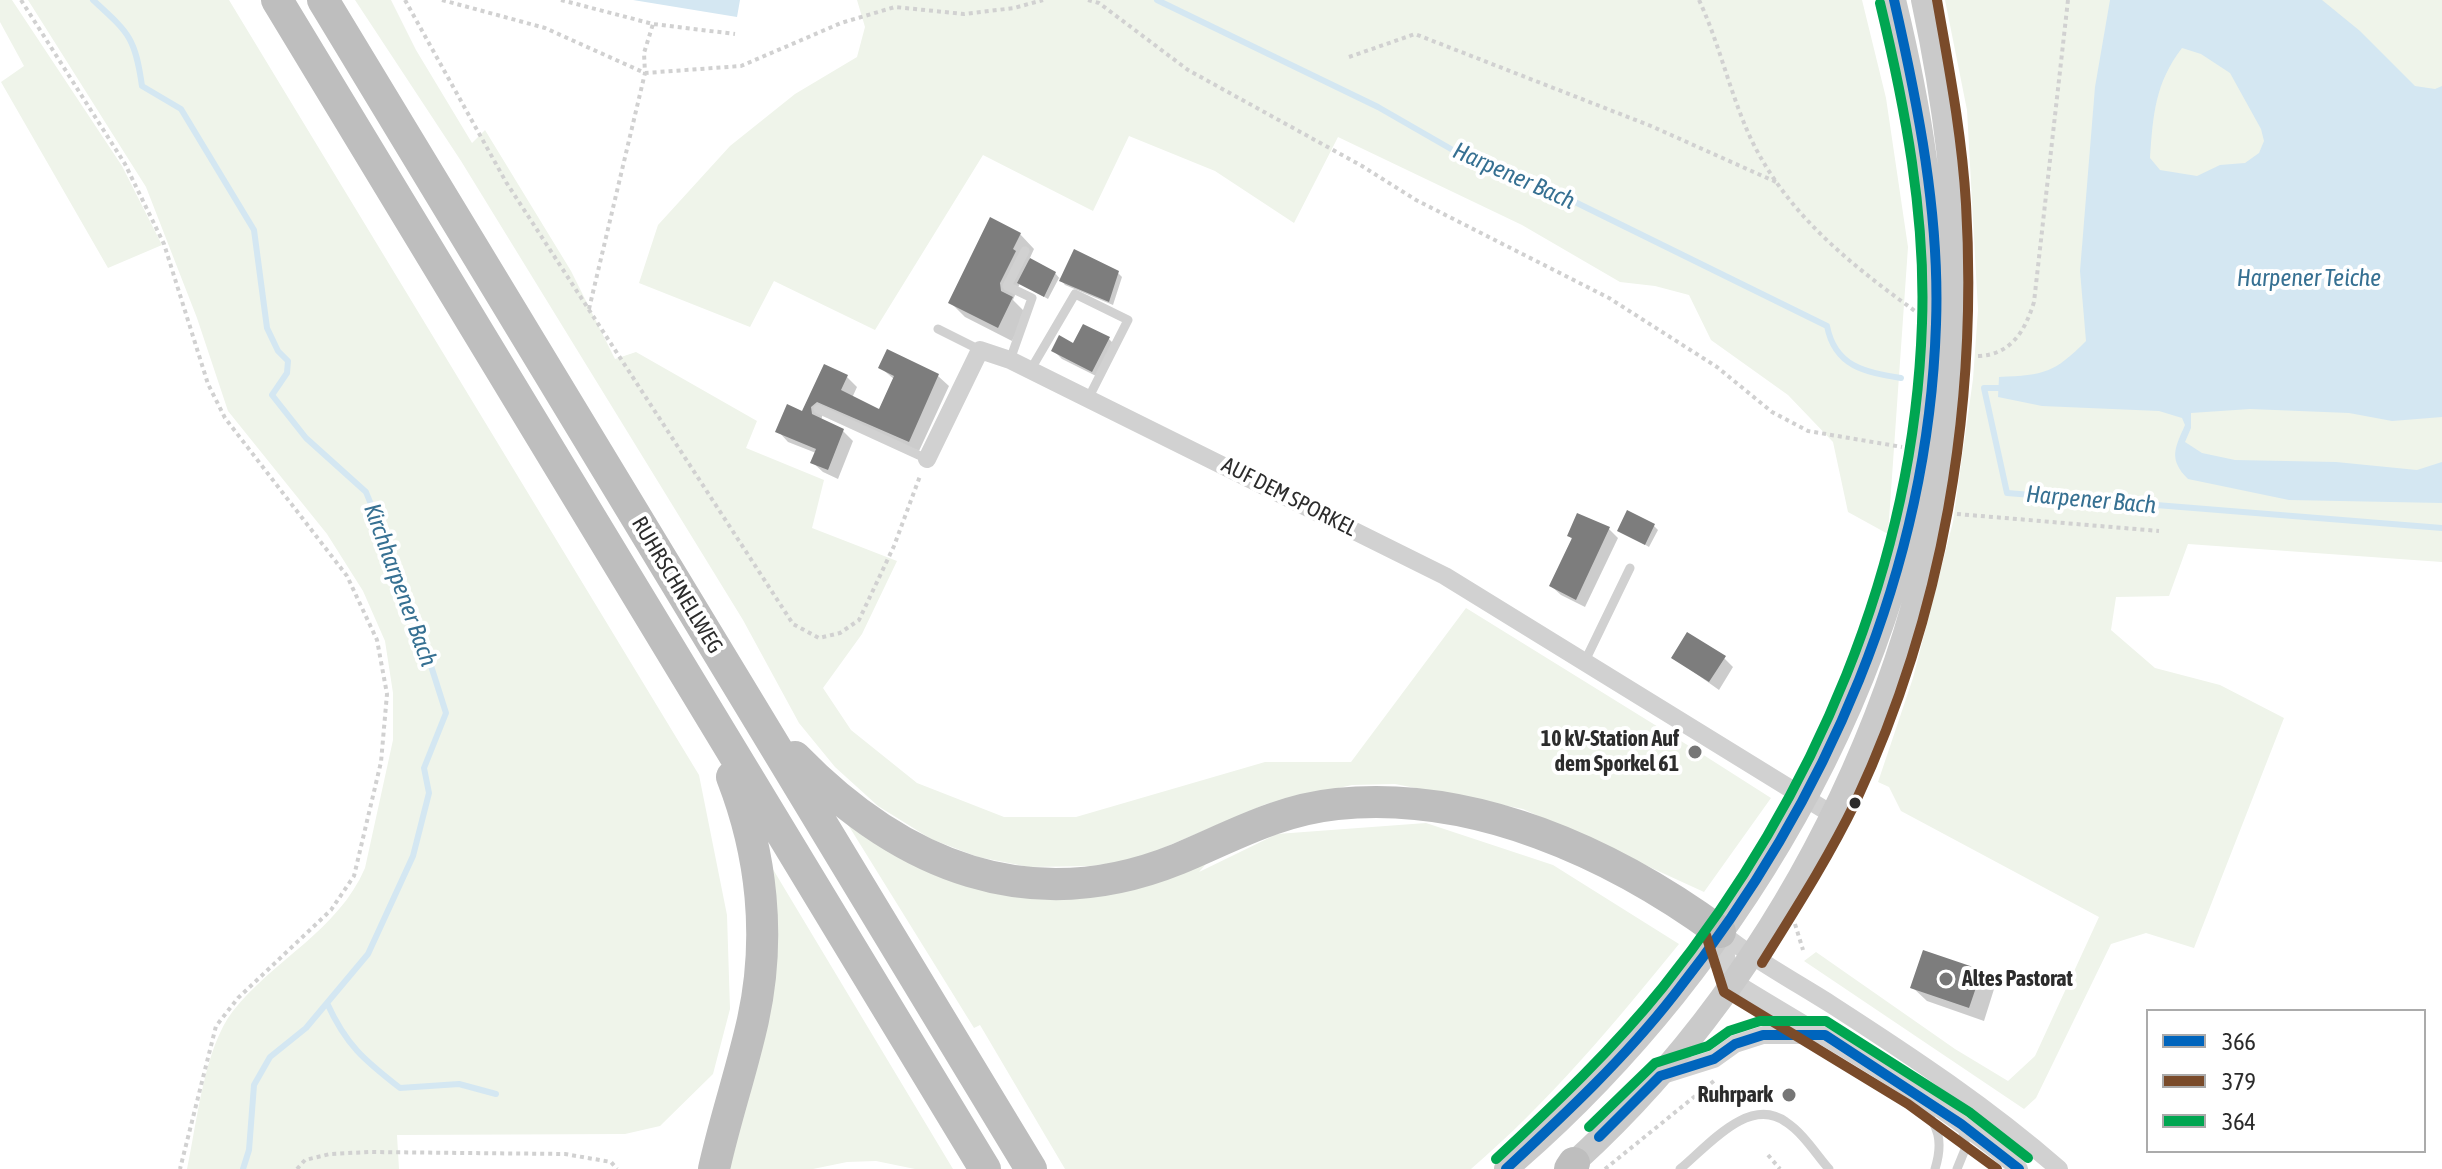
<!DOCTYPE html>
<style>
body{margin:0}
#map{position:relative;width:2442px;height:1169px;overflow:hidden;background:#fff;font-family:"Asap Condensed",sans-serif}
canvas{display:block}
.legend{position:absolute;left:2146px;top:1009px;width:280px;height:144px;box-sizing:border-box;background:#fff;border:2px solid #ababab;margin:0;padding:10px 14px;list-style:none;font-size:24px;color:#2c2c2c}
.legend li{display:flex;align-items:center;gap:16px;height:40px}
.legend b{width:40px;border:2px solid #ababab}
</style>
<div id="map">
<canvas width="2442" height="1169"></canvas>
<ul class="legend">
<li><b style="height:10px;background:#0065bd"></b>366</li>
<li><b style="height:10px;background:#7a4b2a"></b>379</li>
<li><b style="height:10px;background:#00a651"></b>364</li>
</ul>
</div>
<script>
const context = document.querySelector('canvas').getContext('2d');
context.lineJoin = 'round';
function fillPath(path, color) { context.fillStyle = color; context.fill(path, 'evenodd'); }
function stroke(path, color, width, dash) { context.strokeStyle = color; context.lineWidth = width; context.lineCap = dash ? 'butt' : 'round'; context.setLineDash(dash || []); context.stroke(path); }
function drawText(font, color, halo, rows, align = 'center') {
  context.font = font + ' "Asap Condensed",sans-serif'; context.lineWidth = 8; context.setLineDash([]); context.textBaseline = 'middle'; context.strokeStyle = halo; context.fillStyle = color; for (const [text, x, y, turn = 0] of rows) {
    context.save(); context.translate(x, y); context.rotate((+turn || 0) * Math.PI / 180); context.textAlign = isNaN(turn) ? turn : align; if (halo) context.strokeText(text, 0, 0); context.fillText(text, 0, 0); context.restore();
  }
}
fillPath(new Path2D(`
 M 0,0 L 12,0 L 122,166 L 162,245 L 108,268 L 1,82 L 24,66 L 0,22 Z
 M 28,0 L 229,0 L 699,775 L 727,915 L 730,1009 L 713,1074 L 660,1126 L 625,1134 L 397,1135 L 399,1169 L 187,1169 C 197,1123 204,1048 233,1011 C 274,959 338,931 365,868 L 393,740 L 393,693 L 385,641 L 363,591 L 327,534 L 228,411 L 197,318 L 146,187 Z
 M 355,0 L 391,0 L 416,50 L 472,143 L 485,130 L 571,271 L 615,359 L 636,352 L 757,421 L 746,448 L 824,480 L 812,528 L 897,561 L 862,634 L 823,688 L 851,730 L 917,783 L 1004,817 L 1076,817 L 1265,762 L 1351,762 L 1466,608 L 1689,746 L 1686,752 L 1697,760 L 1702,754 L 1771,798 L 1704,892 L 1523,809 L 1395,784 L 1352,785 L 1266,804 L 1135,860 L 1090,866 L 1029,867 L 978,857 L 931,839 L 878,806 L 835,767 L 799,723 L 743,620 L 461,161 Z
 M 857,0 L 1862,0 L 1886,98 L 1908,247 L 1888,534 L 1848,512 L 1833,442 L 1788,395 L 1711,340 L 1689,295 L 1655,286 L 1620,282 L 1522,225 L 1338,137 L 1294,223 L 1215,171 L 1129,136 L 1093,211 L 983,155 L 875,330 L 774,281 L 750,327 L 639,283 L 658,225 L 730,146 L 795,94 L 857,57 L 865,27 Z
 M 1945,0 L 2442,0 L 2442,562 L 2188,544 L 2169,596 L 2116,597 L 2111,630 L 2155,668 L 2220,685 L 2284,718 L 2194,948 L 2146,933 L 2111,944 L 2036,1098 L 2024,1109 L 1804,961 L 1816,952 L 1955,1049 L 2008,1081 L 2035,1056 L 2099,917 L 1901,811 L 1889,787 L 1878,782 L 1913,678 L 1953,522 L 1973,379 L 1978,310 L 1967,110 Z
 M 842,815 L 973,883 L 1211,858 L 1199,872 L 1277,834 L 1426,823 L 1553,865 L 1679,944 C 1615,1023 1549,1102 1471,1169 L 1065,1169 L 980,1025 L 974,1028 Z
 M 765,856 L 953,1169 L 915,1169 L 876,1161 L 847,1162 L 813,1169 L 725,1169 Z`), '#eff4ea');
fillPath(new Path2D(`
 M 633,0 L 740,0 L 737,17 Z
 M 2110,0 L 2322,0 L 2360,31 L 2415,86 L 2435,89 L 2442,86 L 2442,417 L 2392,421 L 2349,413 L 2250,409 L 2191,413 L 2191,428 L 2185,442 L 2202,453 L 2235,460 L 2336,462 L 2417,470 L 2442,462 L 2442,503 L 2289,500 L 2188,479 C 2168,459 2175,448 2185,425 L 2182,418 L 2159,411 L 2042,406 L 1998,397 L 1999,377 C 2045,375 2054,373 2086,341 L 2080,271 L 2095,87 ZM 2182,48 L 2201,54 L 2230,73 L 2261,129 L 2264,141 L 2259,153 L 2245,163 L 2220,165 L 2197,176 L 2160,170 L 2150,158 C 2153,115 2155,83 2182,48 Z`), '#d4e7f2');
fillPath(new Path2D(`
 M 1020,234 L 1034,249 L 1029,260 L 1055,273 L 1061,280 L 1118,273 L 1122,277 L 1113,305 L 1065,285 L 1059,278 L 1048,299 L 1020,283 L 1013,300 L 1026,313 L 1012,341 L 965,317 L 951,303 Z
 M 1109,339 L 1118,348 L 1102,379 L 1062,359 L 1053,350 Z
 M 888,352 L 938,376 L 949,386 L 919,451 L 823,413 L 821,421 L 843,431 L 853,441 L 838,479 L 823,472 L 812,462 L 816,453 L 788,442 L 778,431 L 847,377 L 857,387 L 852,398 L 880,411 L 895,380 L 881,368 Z
 M 1654,526 L 1658,530 L 1649,547 L 1619,530 Z
 M 1609,529 L 1618,538 L 1585,607 L 1561,595 L 1551,586 L 1573,540 L 1569,536 Z
 M 1674,658 L 1724,658 L 1733,667 L 1719,690 Z
 M 1981,972 L 1995,986 L 1984,1021 L 1927,1001 L 1912,987 Z`), '#0003');
stroke(new Path2D(`
 M 93,0 C 129,33 135,37 142,86 L 181,109 L 254,230 L 267,328 L 278,351 L 288,361 L 287,373 L 272,395 L 306,438 L 366,492 L 412,606 L 446,713 L 424,768 L 429,793 L 413,856 L 368,954 L 306,1028 L 270,1057 L 254,1085 L 249,1150 L 243,1169
 M 1157,0 L 1378,107 L 1484,168 L 1514,172 L 1827,326 C 1835,367 1865,372 1901,378
 M 2008,388 L 1984,388 L 2007,493 L 2442,528
 M 327,1003 C 346,1045 364,1060 400,1088 L 459,1084 L 496,1094`), '#d4e7f2', 6);
fillPath(new Path2D(`
 M 990,217 L 1021,233 L 1013,249 L 1016,251 L 1000,283 L 1001,291 L 1013,297 L 998,328 L 948,303 Z
 M 1074,249 L 1119,271 L 1109,302 L 1059,281 Z
 M 1030,258 L 1056,272 L 1044,297 L 1017,283 Z
 M 1083,324 L 1110,337 L 1092,372 L 1051,351 L 1059,335 L 1073,343 Z
 M 887,349 L 939,374 L 909,442 L 817,402 L 811,407 L 812,414 L 844,429 L 828,470 L 810,463 L 816,449 L 775,432 L 787,404 L 802,411 L 824,364 L 848,375 L 841,390 L 879,409 L 894,376 L 878,368 Z
 M 1627,510 L 1655,524 L 1645,545 L 1617,531 Z
 M 1577,513 L 1610,527 L 1576,600 L 1549,586 L 1572,538 L 1567,536 Z
 M 1687,632 L 1726,656 L 1709,682 L 1671,658 Z
 M 1923,950 L 1982,970 L 1969,1008 L 1910,988 Z`), '#7d7d7d');
stroke(new Path2D(`
 M 21,0 L 125,164 L 164,244 L 208,384 L 225,418 L 347,576 L 377,640 L 387,694 L 381,762 L 354,876 L 331,910 L 238,998 L 216,1026 L 180,1169
 M 405,0 L 506,182 L 793,624 L 819,638 L 840,633 L 859,620 L 894,546 L 920,476
 M 442,0 L 545,28 L 645,73 L 741,66 L 841,23 L 895,7 L 964,14 L 1014,8 L 1043,0
 M 561,0 L 653,24 L 735,34
 M 1088,0 L 1099,3 L 1188,70 L 1362,166 L 1416,200 L 1609,298 L 1717,367 L 1772,412 L 1808,431 L 1902,447
 M 1699,0 C 1720,45 1730,94 1751,139 C 1787,214 1850,264 1915,311
 M 1349,57 L 1415,34 L 1651,126 L 1776,182
 M 589,309 L 645,73 L 644,53 L 653,24
 M 1978,356 C 2011,355 2025,331 2034,302 L 2068,0
 M 1957,514 L 2159,531
 M 1795,924 L 1803,950
 M 1768,1155 L 1780,1169
 M 297,1169 L 305,1160 L 330,1154 L 369,1152 L 565,1154 L 611,1162 L 617,1169
 M 1605,1169 L 1715,1080`), '#d1d1d1', 4, [4, 4]);
stroke(new Path2D(`
 M 938,329 L 980,350
 M 1010,360 L 1032,298 L 1007,286 L 1025,251
 M 1031,369 L 1075,294 L 1128,320 L 1089,397
 M 818,409 L 927,459
 M 1585,661 L 1630,568
 M 1921,1103 C 1938,1127 1944,1140 1935,1169
 M 1680,1169 C 1708,1146 1749,1095 1786,1122 C 1803,1133 1816,1154 1829,1169
 M 1957,1169 L 1966,1147 L 1962,1127`), '#d1d1d1', 9);
stroke(new Path2D(`
 M 927,459 L 980,350 L 1010,360 L 1445,576 L 1833,815
 M 1720,932 C 1755,960 1794,981 1832,1005 C 1911,1056 1988,1107 2059,1169
 M 1720,932 L 1732,981 C 1830,1042 1931,1094 2019,1169
 M 1660,1076 L 1714,1059 L 1735,1044 L 1763,1035 L 1820,1035`), '#d1d1d1', 18);
stroke(new Path2D(`
 M 1506,1169 C 1745,965 1933,644 1936,324 C 1937,213 1920,107 1894,0
 M 1567,1169 C 1793,968 1941,653 1956,352 C 1962,232 1948,116 1923,0`), '#cacaca', 24);
stroke(new Path2D(`
 M 277,0 L 985,1169
 M 323,0 L 1031,1169
 M 795,757 C 901,866 1030,919 1178,859 C 1231,837 1278,810 1337,804 C 1474,790 1612,853 1720,932
 M 714,1169 C 725,1119 742,1070 753,1020 C 771,938 762,854 732,777
 M 1570,1169 L 1574,1163`), '#bebebe', 32);
stroke(new Path2D(`
 M 1599,1137 L 1660,1076 L 1714,1059 L 1735,1044 L 1763,1035 L 1825,1035 L 1961,1124 L 2019,1169
 M 1506,1169 C 1565,1114 1624,1059 1674,995 C 1826,803 1928,571 1936,324 C 1940,215 1918,105 1894,0`), '#0065bd', 10);
stroke(new Path2D(`
 M 1706,935 L 1724,992 L 1908,1104 L 1997,1169
 M 1762,963 C 1795,910 1829,857 1856,801 C 1943,614 1978,409 1966,204 C 1962,135 1949,68 1937,0`), '#7a4b2a', 10);
stroke(new Path2D(`
 M 1589,1127 L 1655,1063 L 1708,1046 L 1729,1031 L 1760,1021 L 1826,1021 L 1969,1112 L 2028,1158
 M 1496,1159 C 1555,1104 1613,1049 1663,987 C 1814,798 1914,566 1922,323 C 1926,216 1905,107 1880,3`), '#00a651', 10);
for (const [x, y, r, color] of [
 [1695,752,8,"#767676"],
 [1855,803,7,"#2c2c2c"],
 [1946,979,8,"#767676"],
 [1789,1095,8,"#767676"]
]) { const dot = new Path2D(); dot.arc(x, y, r, 0, 2 * Math.PI); context.fillStyle = color; context.fill(dot); stroke(dot, '#fff', 3); }
drawText('22px', '#2c2c2c', '#fff', [
 ["AUF DEM SPORKEL",1289,497,27],
 ["RUHRSCHNELLWEG",677,585,59]
]);
drawText('bold 22px', '#2c2c2c', '#fff', [
 ["10 kV-Station Auf",1679,739],
 ["dem Sporkel 61",1679,764],
 ["Altes Pastorat",1962,979,"left"],
 ["Ruhrpark",1773,1095]
], 'right');
drawText('italic 24px', '#367092', '#fff', [
 ["Harpener Bach",1514,176,24],
 ["Harpener Teiche",2309,278],
 ["Harpener Bach",2091,500,5],
 ["Kirchharpener Bach",400,585,70]
]);
</script>
